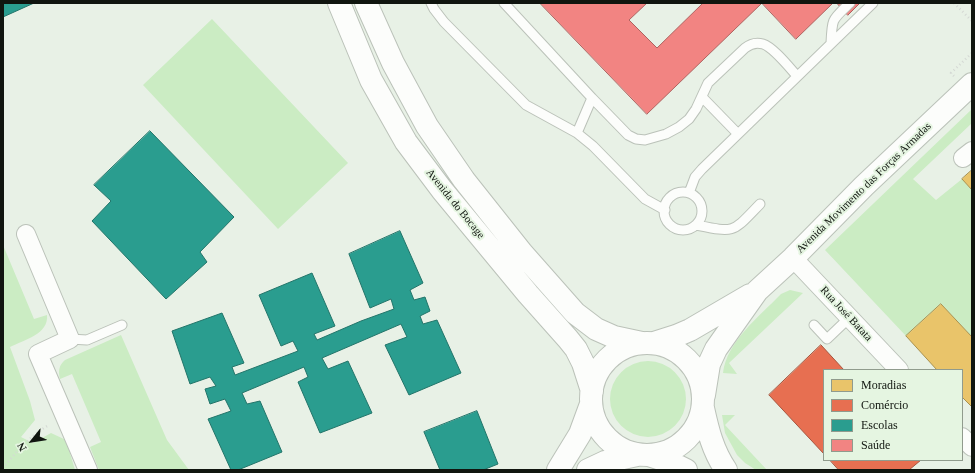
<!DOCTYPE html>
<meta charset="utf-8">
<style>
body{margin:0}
#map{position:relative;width:975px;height:473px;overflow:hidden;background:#e8f1e6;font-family:"Times New Roman",serif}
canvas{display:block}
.frame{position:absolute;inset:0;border:4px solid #10150f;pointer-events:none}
.legend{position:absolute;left:823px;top:369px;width:140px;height:92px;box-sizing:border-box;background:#e5f5e1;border:1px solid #909b8d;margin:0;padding:5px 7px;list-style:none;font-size:12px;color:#10150f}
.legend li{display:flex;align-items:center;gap:8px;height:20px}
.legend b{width:20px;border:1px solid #909b8d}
.north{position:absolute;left:12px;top:421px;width:40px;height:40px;-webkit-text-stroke:3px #e5f5e1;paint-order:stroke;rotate:240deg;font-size:11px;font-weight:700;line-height:16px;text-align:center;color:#10150f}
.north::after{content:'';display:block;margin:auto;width:14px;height:18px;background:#10150f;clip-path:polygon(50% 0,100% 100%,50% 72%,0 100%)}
</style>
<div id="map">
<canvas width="975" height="473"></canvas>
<div class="frame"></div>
<ul class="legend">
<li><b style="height:11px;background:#e9c46a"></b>Moradias</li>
<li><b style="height:11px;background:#e76f51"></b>Comércio</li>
<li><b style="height:11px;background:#2a9d8f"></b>Escolas</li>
<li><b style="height:11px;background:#f28482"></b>Saúde</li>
</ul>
<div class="north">N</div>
</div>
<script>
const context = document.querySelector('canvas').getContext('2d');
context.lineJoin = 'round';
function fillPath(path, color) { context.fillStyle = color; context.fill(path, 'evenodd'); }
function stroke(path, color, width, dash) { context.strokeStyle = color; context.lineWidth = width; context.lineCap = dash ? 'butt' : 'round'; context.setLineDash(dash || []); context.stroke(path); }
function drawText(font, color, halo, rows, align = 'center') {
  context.font = font + ' "Times New Roman",serif'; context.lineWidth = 4; context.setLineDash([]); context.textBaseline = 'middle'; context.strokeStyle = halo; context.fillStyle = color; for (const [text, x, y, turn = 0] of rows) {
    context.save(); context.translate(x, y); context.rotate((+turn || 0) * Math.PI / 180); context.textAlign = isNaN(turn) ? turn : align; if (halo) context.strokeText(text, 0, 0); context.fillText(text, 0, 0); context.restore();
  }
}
fillPath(new Path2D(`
 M 212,19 L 348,163 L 278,229 L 143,85 Z
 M 972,109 L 972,123 L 913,179 L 936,200 L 962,179 L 972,190 L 972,337 L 941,304 L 906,336 L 825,250 Z
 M 3,245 L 34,319 L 47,315 C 49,334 24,340 10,347 L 30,401 L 35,420 L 21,437 L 33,443 L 51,433 L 66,440 L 75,470 L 3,470 Z
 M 790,290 L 803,293 L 729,363 L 737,374 L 723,373 C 727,341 759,317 781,294 Z
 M 121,335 L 167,440 L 189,470 L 99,470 L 90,447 L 101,442 L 72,374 L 60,379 C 58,371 59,365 65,360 Z
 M610 399a38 38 0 1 1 76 0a38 38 0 1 1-76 0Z
 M 722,415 L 735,415 L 725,425 L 767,470 L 756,470 L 745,463 L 737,455 L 725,433 Z`), '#cbecc3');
const homes = new Path2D(`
 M 972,170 L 972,190 L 962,179 Z
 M 941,304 L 972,337 L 972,407 L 962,397 L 962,370 L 937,370 L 906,336 Z`);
fillPath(homes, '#e9c46a');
stroke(homes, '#a8904f', 1);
const shops = new Path2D(`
 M 821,345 L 844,370 L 824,370 L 824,454 L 769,395 Z
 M 830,460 L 921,460 L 909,470 L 839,470 Z`);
fillPath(shops, '#e76f51');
stroke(shops, '#a6543d', 1);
const schools = new Path2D(`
 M 3,3 L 34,3 L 3,17 Z
 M 150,131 L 234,217 L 200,252 L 207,262 L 166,299 L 92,221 L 111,201 L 94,185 Z
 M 400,231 L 423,283 L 410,290 L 414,300 L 425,297 L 430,311 L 420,316 L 423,324 L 437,320 L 461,373 L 409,395 L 385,345 L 407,337 L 401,324 L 322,358 L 328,369 L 348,361 L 372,413 L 320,433 L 298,382 L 308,377 L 304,367 L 242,393 L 247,404 L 260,401 L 282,452 L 238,470 L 231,470 L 208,419 L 231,411 L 225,399 L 210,404 L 205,389 L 216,386 L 210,377 L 190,384 L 172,331 L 222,313 L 244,363 L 232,367 L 235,375 L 298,351 L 293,341 L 281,346 L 259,295 L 312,273 L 335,326 L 314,334 L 317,340 L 361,321 L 394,309 L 391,299 L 370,308 L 349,254 Z
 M 477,411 L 498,464 L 483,470 L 440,470 L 424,432 Z`);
fillPath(schools, '#2a9d8f');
stroke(schools, '#227469', 1);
const health = new Path2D(`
 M 540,3 L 647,3 L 629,20 L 657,48 L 703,3 L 762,3 L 647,114 Z
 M 762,3 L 833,3 L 796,39 Z
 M 837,3 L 860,3 L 848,15 Z`);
fillPath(health, '#f28482');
stroke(health, '#ae6360', 1);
const lane = new Path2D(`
 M 431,3 L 434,9 L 444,22 L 526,105 L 577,133 L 593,146 L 645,199 L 665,210
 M 504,3 L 592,98 L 577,133
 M 831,43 C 832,18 832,20 850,3
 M 702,97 L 738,134
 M 592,98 L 628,135 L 636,139 L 645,140 L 666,134 L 679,127 L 689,119 L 696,109 L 708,83 L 745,48 C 750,44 756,42 763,44 C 773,47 789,67 797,76
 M664 211a19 19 0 1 1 38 0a19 19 0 1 1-38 0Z
 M 689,193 L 695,177 L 702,169 L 873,3
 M 696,225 C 736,233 732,233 760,204
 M 814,325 L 827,339 L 849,318
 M 70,339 L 87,340 L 122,325`);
const street = new Path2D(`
 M 963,158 L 972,151
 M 26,234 L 70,339 L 38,354 L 88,470
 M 793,258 L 899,370
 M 962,437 L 972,447`);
const secondary = new Path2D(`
 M 339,3 L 371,80 L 406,142 L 442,190 L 528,294 L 568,339 L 576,349 L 583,363 L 592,391
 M 366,3 L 393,63 L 427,126 L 464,180 L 522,253 L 575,313 L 596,329 L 614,337 L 642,343
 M591 399a56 56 0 1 1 112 0a56 56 0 1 1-112 0Z
 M 654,343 L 676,336 L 690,330 L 750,295
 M 704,395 L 709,364 L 716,349 L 757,291 L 793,258 L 864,186 L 972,84
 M 703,408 C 708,431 713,451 726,470
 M 649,455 L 670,462 L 686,470
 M 558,470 L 580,434 L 591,404
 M 588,470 L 605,462 L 637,455`);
stroke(lane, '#bbc2b9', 11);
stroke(street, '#bbc2b9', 20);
stroke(secondary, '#bbc2b9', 24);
stroke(new Path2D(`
 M 954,3 L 972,21
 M 954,76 L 951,73 L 972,53
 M 3,468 C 16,452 31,435 49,425`), '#d4d8d4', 2.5, [1, 3]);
stroke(lane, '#fcfdfb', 9);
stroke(street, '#fcfdfb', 18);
stroke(secondary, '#fcfdfb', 22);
drawText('11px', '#10150f', '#e5f5e1', [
 ["Avenida Movimento das Forças Armadas",864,188,-44],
 ["Avenida do Bocage",455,204,51],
 ["Rua José Batata",846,314,47]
]);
</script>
